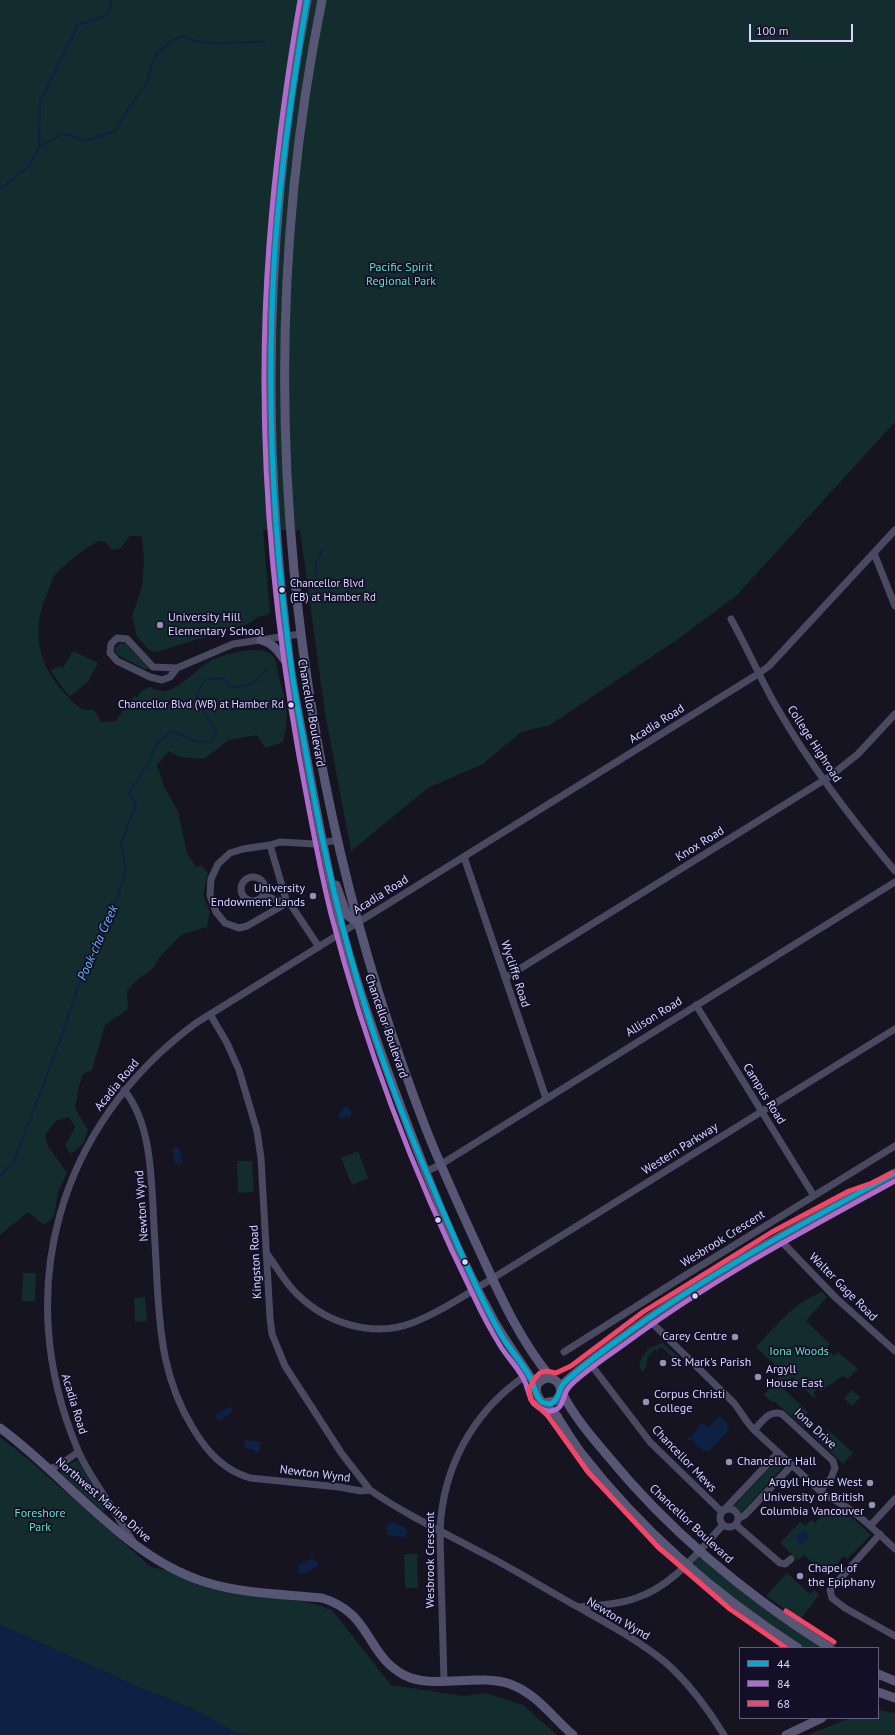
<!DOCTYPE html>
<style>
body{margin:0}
#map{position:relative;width:895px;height:1735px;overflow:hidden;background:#161421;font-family:"PT Sans",sans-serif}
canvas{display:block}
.legend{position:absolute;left:739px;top:1647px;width:140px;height:72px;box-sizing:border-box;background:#130f26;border:1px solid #625e7d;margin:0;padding:5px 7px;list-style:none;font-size:12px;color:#d9d4ff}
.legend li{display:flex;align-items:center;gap:8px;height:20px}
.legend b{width:20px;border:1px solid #625e7d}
.scale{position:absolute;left:749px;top:24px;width:104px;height:18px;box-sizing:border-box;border:2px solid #d9d4ff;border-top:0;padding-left:5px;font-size:12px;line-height:14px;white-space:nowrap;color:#d9d4ff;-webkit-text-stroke:3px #130f26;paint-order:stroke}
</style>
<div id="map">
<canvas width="895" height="1735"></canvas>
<ul class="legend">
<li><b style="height:5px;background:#00a9ce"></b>44</li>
<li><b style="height:5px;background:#b06ccc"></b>84</li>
<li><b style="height:5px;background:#f34667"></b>68</li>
</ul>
<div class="scale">100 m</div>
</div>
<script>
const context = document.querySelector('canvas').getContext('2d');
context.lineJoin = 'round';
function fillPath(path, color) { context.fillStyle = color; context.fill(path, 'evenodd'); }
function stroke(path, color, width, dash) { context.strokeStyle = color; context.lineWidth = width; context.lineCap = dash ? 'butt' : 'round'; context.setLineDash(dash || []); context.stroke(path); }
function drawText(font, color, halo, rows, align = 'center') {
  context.font = font + ' "PT Sans",sans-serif'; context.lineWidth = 3.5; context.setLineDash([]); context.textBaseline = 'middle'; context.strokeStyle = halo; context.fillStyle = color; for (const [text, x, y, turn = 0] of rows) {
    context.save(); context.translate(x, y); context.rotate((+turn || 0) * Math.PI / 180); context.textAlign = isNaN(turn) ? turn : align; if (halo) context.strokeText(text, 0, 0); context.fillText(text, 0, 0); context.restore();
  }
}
fillPath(new Path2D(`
 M 0,0 L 895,0 L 895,422 L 736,596 L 678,639 L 550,725 L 521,732 L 483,764 L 428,788 L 351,851 L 325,713 L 300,530 L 263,530 L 270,612 L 267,615 C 253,617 256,621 245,625 C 216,635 186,642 157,652 L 148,649 L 137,637 L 132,616 L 142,587 L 144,561 L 142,536 L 130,536 L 121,548 L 112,550 C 109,546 106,541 100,541 C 93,541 59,569 54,576 C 52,579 51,583 50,587 C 40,608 35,629 41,652 C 45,672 63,694 79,707 C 90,716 91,700 101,722 L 116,721 L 135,695 L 137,698 L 141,691 L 150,687 C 154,689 159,692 164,691 C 183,688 196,668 212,660 C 226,654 262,643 273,656 C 277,661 277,671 279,677 C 286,703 290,715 283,742 L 265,748 L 257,735 L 229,740 L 204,759 L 180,757 L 169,751 L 157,765 L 165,788 L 178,811 L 187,853 L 196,867 L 201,865 L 208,873 L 203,895 L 210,912 L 207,927 L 181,935 L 158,959 L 153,969 L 138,979 L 127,990 L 128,1009 L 105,1025 L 92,1070 L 83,1074 L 79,1086 L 75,1108 L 88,1130 L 83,1144 L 71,1154 L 65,1146 L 75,1127 L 69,1117 L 56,1121 L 45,1135 L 48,1146 L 67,1173 L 58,1192 L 54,1217 L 44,1225 L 28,1212 L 0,1235 Z
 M 120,643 L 126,644 L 147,666 L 148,669 L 144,669 L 116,654 L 115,649 Z
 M 73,651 L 98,663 L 88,682 L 70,696 L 64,690 L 51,671 L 53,669 L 59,666 L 63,668 Z
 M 358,1151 L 368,1178 L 352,1185 L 341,1158 Z
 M 237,1161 L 252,1161 L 254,1192 L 238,1193 Z
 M 23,1273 L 36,1273 L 35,1301 L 22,1301 Z
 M 822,1292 L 827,1297 L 806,1321 L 830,1344 L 827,1348 L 834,1356 L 838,1352 L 858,1369 L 848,1379 L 843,1376 L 821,1391 L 818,1388 L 813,1393 L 816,1396 L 814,1398 L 792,1377 L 783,1388 L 808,1412 L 806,1415 L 813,1421 L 805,1428 L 775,1402 L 772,1402 L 764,1395 L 783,1373 L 756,1347 C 775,1327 795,1301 822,1292 Z
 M 145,1297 L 147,1321 L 135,1322 L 134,1298 Z
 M 663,1343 L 682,1360 L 679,1363 L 661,1347 L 657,1351 L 655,1349 L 647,1358 L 648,1360 L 646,1364 L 647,1366 L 642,1372 L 639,1365 C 643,1352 650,1346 663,1343 Z
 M 852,1390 L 860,1397 L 852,1406 L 844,1398 Z
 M 818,1426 L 826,1433 L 828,1430 L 853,1453 L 843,1464 L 811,1433 Z
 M 0,1437 L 28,1459 L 151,1567 L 323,1606 L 326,1609 L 331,1609 L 391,1685 L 464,1696 L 485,1693 L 523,1705 L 557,1735 L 247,1735 L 233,1731 L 195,1710 L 143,1689 L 0,1625 Z
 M 77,1460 L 105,1505 L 106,1508 L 104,1511 L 102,1511 L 61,1474 L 62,1469 Z
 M 776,1461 L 783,1467 L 740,1514 L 733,1507 Z
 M 828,1509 L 835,1515 L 840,1510 L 845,1511 L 871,1535 L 847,1559 L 844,1556 L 828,1574 L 825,1575 L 804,1555 L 798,1560 L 780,1543 L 800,1522 L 805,1526 L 811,1520 L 815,1523 Z
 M 404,1554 L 417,1554 L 418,1588 L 405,1588 Z
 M 700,1556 L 826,1648 L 805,1648 L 743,1605 L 694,1565 L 695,1561 Z
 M 787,1573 L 810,1594 L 814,1590 L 819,1595 L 800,1620 L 766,1596 Z
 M 878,1710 L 895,1713 L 895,1735 L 808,1735 L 850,1718 L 878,1718 Z`), '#132c2d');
fillPath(new Path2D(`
 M 346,1106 L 350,1109 L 352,1115 L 340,1119 L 338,1115 Z
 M 179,1147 L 183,1163 L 175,1164 L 172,1149 Z
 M 230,1406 L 233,1412 L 219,1421 L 215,1416 Z
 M 719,1416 L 730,1426 L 727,1430 L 728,1431 L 708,1452 L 705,1450 L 703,1452 L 702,1448 L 698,1447 L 691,1439 L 689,1441 L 687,1439 L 691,1437 L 702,1422 L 708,1428 Z
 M 245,1440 L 260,1442 L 260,1451 L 256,1453 L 253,1449 L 244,1448 Z
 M 393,1522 L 405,1527 L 407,1532 L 405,1538 L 388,1535 L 387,1531 L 388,1523 Z
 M 802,1530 L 805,1531 L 809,1536 L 805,1541 L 801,1544 L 795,1539 Z
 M 312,1558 L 318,1562 L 318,1566 L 305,1573 L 299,1573 L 297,1566 Z
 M 0,1625 L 143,1689 L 195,1710 L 233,1731 L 247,1735 L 0,1735 Z`), '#0d2144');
stroke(new Path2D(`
 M 39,147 L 40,102 L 78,25 L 106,16 L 112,0
 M 0,189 L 30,165 L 39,147 L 64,133 L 85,141 L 115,131 L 129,107 L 145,87 L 155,56 L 171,41 L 183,36 C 208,49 239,40 266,42
 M 317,578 L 316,564 L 322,550
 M 0,1176 L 14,1161 L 61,1038 L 83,972 L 108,926 L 126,871 L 121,842 L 136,805 L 129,793 L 149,762 L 157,743 L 172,731 L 194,741 L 211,742 L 217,733 L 200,705 L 197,694 L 204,680 L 223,678 L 232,687 C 251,686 256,684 267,668`), '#0d2144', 2);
stroke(new Path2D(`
 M 874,553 L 895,606
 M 731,619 C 748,649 761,681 779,711 C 812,768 853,821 895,871
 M 177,668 L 170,677 L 162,680 L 150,677 L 117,661 L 110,653 L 111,644 L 117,638 L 127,639 L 153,667 L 177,668 L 233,644 L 300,634
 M 270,845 L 287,903
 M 464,857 L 546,1098
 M241 889a12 12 0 1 1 24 0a12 12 0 1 1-24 0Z
 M 263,895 L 291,905 L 319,947
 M 287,903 L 247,926 L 239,928 L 225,923 L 216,912 L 210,895 L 211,879 L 218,864 L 230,853 L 243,849 L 270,845 L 280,842 L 315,844 L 338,840
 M 505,978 L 829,777 L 858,754 L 895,714
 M 696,1005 L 814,1196
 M 210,1014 L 227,1043 L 239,1070 L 257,1131 L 261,1158 L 270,1318 L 272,1334 L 285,1366 L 342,1454 L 370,1490
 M 124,1090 C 149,1120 151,1169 153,1206 C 154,1231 156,1257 157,1282 C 160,1336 164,1382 194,1430 C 208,1453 224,1470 250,1478 L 339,1487 L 361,1491 L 370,1490 C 406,1515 447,1534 486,1555 C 517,1571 547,1590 578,1607 C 608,1624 638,1640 665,1662 C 687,1681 709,1710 724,1735
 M 425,1172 L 440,1165 L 895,882
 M 776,1238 L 783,1243 L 836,1298 L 895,1351
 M 267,1254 C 277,1267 285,1283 297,1294 C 326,1323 372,1338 412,1323 C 435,1314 456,1301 477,1288 L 895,1029
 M 647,1318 L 733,1402 C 741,1411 745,1421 754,1430 L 820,1491 L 831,1478 L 835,1468 L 833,1461 L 782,1414 C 769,1409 762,1422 754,1430
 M 564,1352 L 681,1278 L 895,1146
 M 589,1362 L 650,1442 L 722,1512
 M 50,1469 L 61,1464 L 78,1452
 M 820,1491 C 830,1499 842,1503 852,1511 C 867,1522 881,1536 895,1549
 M720 1518a9 9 0 1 1 18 0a9 9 0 1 1-18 0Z
 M 724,1510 L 778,1453
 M 738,1519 L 745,1515 L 792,1465
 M 736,1525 L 780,1563 L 785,1564 L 791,1559
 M 870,1526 L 895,1499
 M 880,1534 L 830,1590 L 832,1598 L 845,1608 L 895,1636
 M 133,1541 C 124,1528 116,1514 107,1500 C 96,1483 84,1466 77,1448 C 11,1290 58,1125 196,1023 L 758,674 L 769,666 L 895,530
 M 578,1607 C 597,1605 618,1605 636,1598 C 673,1586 697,1553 722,1526
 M 444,1681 C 443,1645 442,1610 441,1574 C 441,1555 439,1536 441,1517 C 447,1458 479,1406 528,1374`), '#4a4962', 7);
stroke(new Path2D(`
 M 307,0 C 265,219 261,445 290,665 C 295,701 303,736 309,771 C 319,825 329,880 343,933 C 359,993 380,1052 402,1110 C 429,1182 457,1254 494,1321 C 506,1342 520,1361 533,1381 L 536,1390
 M 322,0 C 246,375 289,774 426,1129 C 443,1172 462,1213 481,1254 C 501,1298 521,1342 552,1379
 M 261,640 C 276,644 281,656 290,667
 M 336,885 L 347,915 L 358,923
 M 560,1387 C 581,1366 605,1350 629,1332 C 712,1271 804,1223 895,1173
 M 561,1391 C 573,1415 590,1435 607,1455 C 670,1532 746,1595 830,1648
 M 544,1403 L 555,1401 C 571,1387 549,1368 537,1385 C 533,1400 549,1406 557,1416 C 565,1429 573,1442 582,1454 C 641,1530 717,1596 798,1648
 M 0,1428 C 67,1477 125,1557 205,1582 C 243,1594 284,1594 322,1598 C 372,1613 365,1654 404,1675 C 431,1690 478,1673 510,1684 C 537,1694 552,1717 573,1735
 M 878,1674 L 895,1681
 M 878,1692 L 895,1698
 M 786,1735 L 822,1718`), '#575674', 9);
stroke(new Path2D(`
 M 307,0 C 293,82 281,164 275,248 C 266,389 272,532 292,673 C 296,702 302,730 307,759 C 322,844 340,927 366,1009 C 392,1094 427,1175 462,1255 C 475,1284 488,1314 505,1341 C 513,1353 523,1364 530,1377 C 534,1383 534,1391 538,1397 C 541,1403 544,1403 550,1404 C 560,1400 558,1389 564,1383 C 584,1364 607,1348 629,1332 C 713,1271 804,1223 895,1173`), '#00a9ce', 5);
stroke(new Path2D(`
 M 300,0 C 286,81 275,163 269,245 C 256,416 269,588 299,756 C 309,809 318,862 331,914 C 365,1046 414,1175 474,1297 C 482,1314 491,1331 501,1347 C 508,1358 517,1367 523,1378 C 528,1386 528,1397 534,1404 C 538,1408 545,1412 551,1411 C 564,1409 562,1398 567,1390 C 574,1378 614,1352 626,1343 C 711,1280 803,1231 895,1181`), '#b06ccc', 5);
stroke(new Path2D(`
 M 786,1611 L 834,1642
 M 786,1648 L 730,1609 L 658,1547 L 588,1472 L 548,1416 L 531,1400 L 529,1389 L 535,1378 L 540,1373 L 546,1371 L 556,1373 L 571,1366 L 643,1312 L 772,1232 L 849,1191 L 872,1183 L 892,1173`), '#f34667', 5);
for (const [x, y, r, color] of [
 [282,590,3.5,"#d9d4ff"],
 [160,625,4,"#9591b1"],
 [291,705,3.5,"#d9d4ff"],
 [313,896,4,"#9591b1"],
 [438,1220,3.5,"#d9d4ff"],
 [465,1262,3.5,"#d9d4ff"],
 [695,1296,3.5,"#d9d4ff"],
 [735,1337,4,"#9591b1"],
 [663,1363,4,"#9591b1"],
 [758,1377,4,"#9591b1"],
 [646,1402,4,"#9591b1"],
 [729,1462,4,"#9591b1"],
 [870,1483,4,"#9591b1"],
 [872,1505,4,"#9591b1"],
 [800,1576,4,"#9591b1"]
]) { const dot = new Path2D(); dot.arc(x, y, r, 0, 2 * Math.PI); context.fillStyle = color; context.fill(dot); stroke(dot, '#130f26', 1.5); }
drawText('11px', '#d9d4ff', '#130f26', [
 ["Chancellor Blvd",290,584],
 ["(EB) at Hamber Rd",290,598],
 ["Chancellor Blvd (WB) at Hamber Rd",284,705,"right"]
], 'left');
drawText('12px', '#5fe0c0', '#130f26', [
 ["Pacific Spirit",401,268],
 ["Regional Park",401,282],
 ["Iona Woods",799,1352],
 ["Foreshore",40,1514],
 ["Park",40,1528]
]);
drawText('12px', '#d9d4ff', '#130f26', [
 ["University Hill",168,618],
 ["Elementary School",168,632],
 ["University",305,889,"right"],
 ["Endowment Lands",305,903,"right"],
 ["Carey Centre",727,1337,"right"],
 ["St Mark's Parish",671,1363],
 ["Argyll",766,1370],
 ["House East",766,1384],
 ["Corpus Christi",654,1395],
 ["College",654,1409],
 ["Chancellor Hall",737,1462],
 ["Argyll House West",862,1483,"right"],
 ["University of British",864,1498,"right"],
 ["Columbia Vancouver",864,1512,"right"],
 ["Chapel of",808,1569],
 ["the Epiphany",808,1583]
], 'left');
drawText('12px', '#d9d4ff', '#130f26', [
 ["Chancellor Boulevard",311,713,80],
 ["Acadia Road",657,724,-32],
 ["College Highroad",814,744,57],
 ["Knox Road",700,844,-32],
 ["Acadia Road",381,895,-32],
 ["Wycliffe Road",515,974,72],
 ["Allison Road",654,1017,-32],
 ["Chancellor Boulevard",386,1026,71],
 ["Acadia Road",117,1085,-51],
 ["Campus Road",764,1094,58],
 ["Western Parkway",680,1149,-32],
 ["Newton Wynd",142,1206,-94],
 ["Wesbrook Crescent",723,1239,-32],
 ["Kingston Road",256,1262,-93],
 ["Walter Gage Road",843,1287,45],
 ["Acadia Road",74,1404,73],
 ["Iona Drive",815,1429,43],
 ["Chancellor Mews",684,1459,46],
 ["Newton Wynd",315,1474,7],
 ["Northwest Marine Drive",103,1500,41],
 ["Chancellor Boulevard",691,1524,43],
 ["Wesbrook Crescent",431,1560,-90],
 ["Newton Wynd",618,1619,31]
]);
drawText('italic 13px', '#62b6ff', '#130f26', [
 ["Pook-cha Creek",98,943,-66]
]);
</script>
